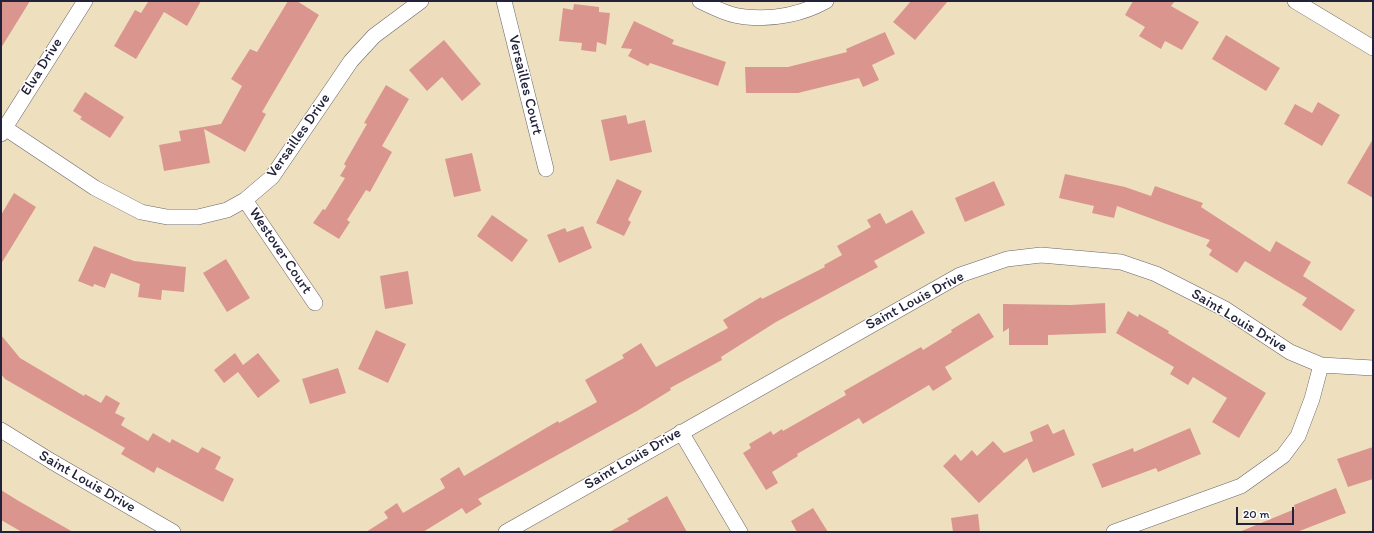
<!DOCTYPE html>
<style>
body{margin:0}
#map{position:relative;width:1374px;height:533px;overflow:hidden;background:#eee0bf;font-family:Itim,sans-serif}
canvas{display:block}
.frame{position:absolute;inset:0;border:2px solid #22223b;pointer-events:none}
.scale{position:absolute;left:1236px;top:507px;width:58px;height:18px;box-sizing:border-box;border:2px solid #22223b;border-top:0;padding-left:5px;font-size:12px;line-height:14px;white-space:nowrap;color:#22223b;-webkit-text-stroke:3px #fff;paint-order:stroke}
</style>
<div id="map">
<canvas width="1374" height="533"></canvas>
<div class="frame"></div>
<div class="scale">20 m</div>
</div>
<script>
const context = document.querySelector('canvas').getContext('2d');
context.lineJoin = 'round';
function fillPath(path, color) { context.fillStyle = color; context.fill(path, 'evenodd'); }
function stroke(path, color, width, dash) { context.strokeStyle = color; context.lineWidth = width; context.lineCap = dash ? 'butt' : 'round'; context.setLineDash(dash || []); context.stroke(path); }
function drawText(font, color, halo, rows, align = 'center') {
  context.font = font + ' Itim,sans-serif'; context.lineWidth = 3; context.setLineDash([]); context.textBaseline = 'middle'; context.strokeStyle = halo; context.fillStyle = color; for (const [text, x, y, turn = 0] of rows) {
    context.save(); context.translate(x, y); context.rotate((+turn || 0) * Math.PI / 180); context.textAlign = isNaN(turn) ? turn : align; if (halo) context.strokeText(text, 0, 0); context.fillText(text, 0, 0); context.restore();
  }
}
fillPath(new Path2D(`
 M 1,1 L 30,1 L 1,48 Z
 M 146,1 L 201,1 L 187,26 L 164,12 L 136,59 L 114,46 L 135,10 L 141,13 L 148,2 Z
 M 288,1 L 297,1 L 319,15 L 262,112 L 266,114 L 245,152 L 204,129 L 210,163 L 164,171 L 159,145 L 181,141 L 179,131 L 221,124 L 242,86 L 231,79 L 250,49 L 257,52 Z
 M 911,1 L 948,1 L 915,40 L 893,22 Z
 M 1133,1 L 1175,1 L 1171,6 L 1199,22 L 1182,50 L 1165,41 L 1161,49 L 1139,36 L 1145,27 L 1125,15 Z
 M 574,4 L 599,7 L 599,12 L 610,13 L 606,45 L 597,42 L 596,52 L 581,50 L 582,43 L 559,41 L 563,8 L 573,10 Z
 M 634,21 L 674,40 L 672,44 L 726,62 L 718,86 L 650,63 L 648,66 L 628,56 L 632,49 L 621,48 Z
 M 885,32 L 895,54 L 872,65 L 879,80 L 863,87 L 859,78 L 798,93 L 746,93 L 745,67 L 788,67 L 847,52 L 846,49 Z
 M 1226,35 L 1280,68 L 1266,91 L 1212,59 Z
 M 444,40 L 481,84 L 462,101 L 442,77 L 427,91 L 409,70 Z
 M 386,85 L 409,99 L 382,146 L 392,152 L 370,192 L 366,190 L 347,220 L 350,222 L 339,239 L 313,223 L 323,209 L 325,210 L 345,178 L 340,176 L 346,166 L 344,164 L 367,124 L 364,123 Z
 M 85,92 L 124,117 L 110,138 L 80,119 L 82,117 L 73,111 Z
 M 1318,102 L 1340,115 L 1322,146 L 1284,124 L 1295,104 L 1312,113 Z
 M 626,115 L 628,124 L 645,120 L 652,152 L 610,161 L 601,120 Z
 M 1373,139 L 1373,198 L 1347,183 Z
 M 472,153 L 481,191 L 454,197 L 445,159 Z
 M 1065,174 L 1125,187 L 1151,196 L 1155,186 L 1203,203 L 1201,207 L 1270,252 L 1276,241 L 1311,262 L 1303,276 L 1355,310 L 1341,331 L 1302,305 L 1307,298 L 1245,261 L 1237,273 L 1209,255 L 1212,250 L 1206,246 L 1210,240 L 1117,206 L 1114,218 L 1092,213 L 1094,206 L 1059,198 Z
 M 617,179 L 642,191 L 628,220 L 631,222 L 624,236 L 596,223 Z
 M 994,181 L 1005,205 L 965,222 L 955,198 Z
 M 14,193 L 36,207 L 1,264 L 1,215 Z
 M 912,210 L 925,233 L 874,261 L 878,267 L 776,322 L 721,357 L 722,360 L 670,388 L 671,390 L 637,411 L 478,499 L 482,504 L 466,514 L 462,508 L 423,532 L 366,532 L 388,518 L 384,512 L 397,503 L 403,513 L 445,488 L 440,479 L 459,467 L 464,476 L 558,421 L 559,423 L 597,402 L 585,380 L 624,358 L 622,355 L 641,343 L 656,367 L 728,328 L 723,320 L 761,297 L 762,299 L 825,267 L 824,265 L 842,255 L 837,246 L 871,227 L 867,220 L 880,213 L 886,224 Z
 M 492,215 L 528,240 L 512,262 L 477,236 Z
 M 583,226 L 592,248 L 559,263 L 547,235 L 565,228 L 567,232 Z
 M 94,246 L 134,261 L 186,267 L 184,292 L 162,290 L 161,300 L 138,297 L 140,284 L 111,273 L 105,288 L 94,284 L 93,287 L 78,281 Z
 M 226,259 L 250,298 L 227,312 L 203,273 Z
 M 408,271 L 413,304 L 385,309 L 380,276 Z
 M 1105,303 L 1106,333 L 1048,335 L 1048,345 L 1009,345 L 1009,328 L 1003,332 L 1003,304 L 1071,305 Z
 M 1128,311 L 1138,317 L 1139,314 L 1169,331 L 1168,333 L 1266,393 L 1239,438 L 1212,422 L 1227,398 L 1193,377 L 1188,385 L 1170,374 L 1174,367 L 1116,333 Z
 M 979,313 L 994,337 L 945,367 L 952,379 L 933,391 L 929,385 L 863,424 L 859,418 L 797,454 L 798,456 L 772,472 L 778,483 L 766,490 L 743,453 L 751,448 L 749,444 L 771,431 L 773,435 L 782,429 L 783,431 L 846,395 L 844,391 L 921,347 L 923,350 L 952,332 L 951,330 Z
 M 376,330 L 406,344 L 388,383 L 358,369 Z
 M 1,335 L 20,358 L 84,396 L 85,394 L 101,403 L 106,395 L 120,403 L 115,413 L 125,418 L 121,425 L 148,441 L 153,433 L 170,443 L 172,439 L 198,453 L 202,447 L 221,457 L 215,469 L 234,479 L 223,502 L 157,467 L 154,473 L 121,454 L 125,448 L 5,379 L 1,374 Z
 M 235,353 L 243,365 L 258,353 L 280,381 L 258,398 L 238,372 L 224,383 L 214,370 Z
 M 338,368 L 346,393 L 310,404 L 302,379 Z
 M 1048,424 L 1053,434 L 1064,429 L 1075,455 L 1033,473 L 1027,458 L 979,503 L 943,466 L 955,454 L 961,461 L 972,450 L 977,456 L 993,441 L 1004,453 L 1033,441 L 1030,432 Z
 M 1190,428 L 1201,454 L 1158,472 L 1156,468 L 1102,488 L 1092,464 L 1133,448 L 1134,452 Z
 M 1373,447 L 1373,479 L 1348,487 L 1337,459 Z
 M 1336,488 L 1346,513 L 1297,532 L 1239,532 L 1295,509 L 1294,505 Z
 M 1,490 L 17,500 L 73,532 L 22,532 L 1,520 Z
 M 667,496 L 687,532 L 609,532 L 629,521 L 627,519 Z
 M 813,508 L 828,532 L 797,532 L 791,521 Z
 M 978,514 L 980,532 L 953,532 L 951,518 Z`), '#da968e');
const minor = new Path2D(`
 M 504,1 L 546,169
 M 700,1 C 715,8 730,16 746,17 C 773,20 803,14 826,1
 M 1295,1 L 1373,48
 M 5,128 L 95,188 L 141,212 L 167,217 L 198,217 L 227,210 L 245,200 L 272,177 L 351,61 L 374,36 L 421,1
 M 1,134 L 85,1
 M 245,200 L 315,303
 M 1,430 L 51,461 L 173,532
 M 681,432 L 740,532
 M 506,532 L 960,275 L 1007,259 L 1041,255 L 1121,262 L 1156,274 L 1225,309 L 1290,352 L 1321,365 L 1373,368
 M 1114,532 L 1241,486 L 1283,456 L 1298,436 L 1312,399 L 1321,365`);
stroke(minor, '#696469', 16);
stroke(minor, '#fff', 15);
drawText('15px', '#22223b', '#fff', [
 ["Elva Drive",42,67,-58],
 ["Versailles Court",525,85,76],
 ["Versailles Drive",299,136,-55],
 ["Westover Court",280,251,56],
 ["Saint Louis Drive",915,301,-28],
 ["Saint Louis Drive",1239,321,31],
 ["Saint Louis Drive",633,459,-30],
 ["Saint Louis Drive",87,482,30]
]);
</script>
